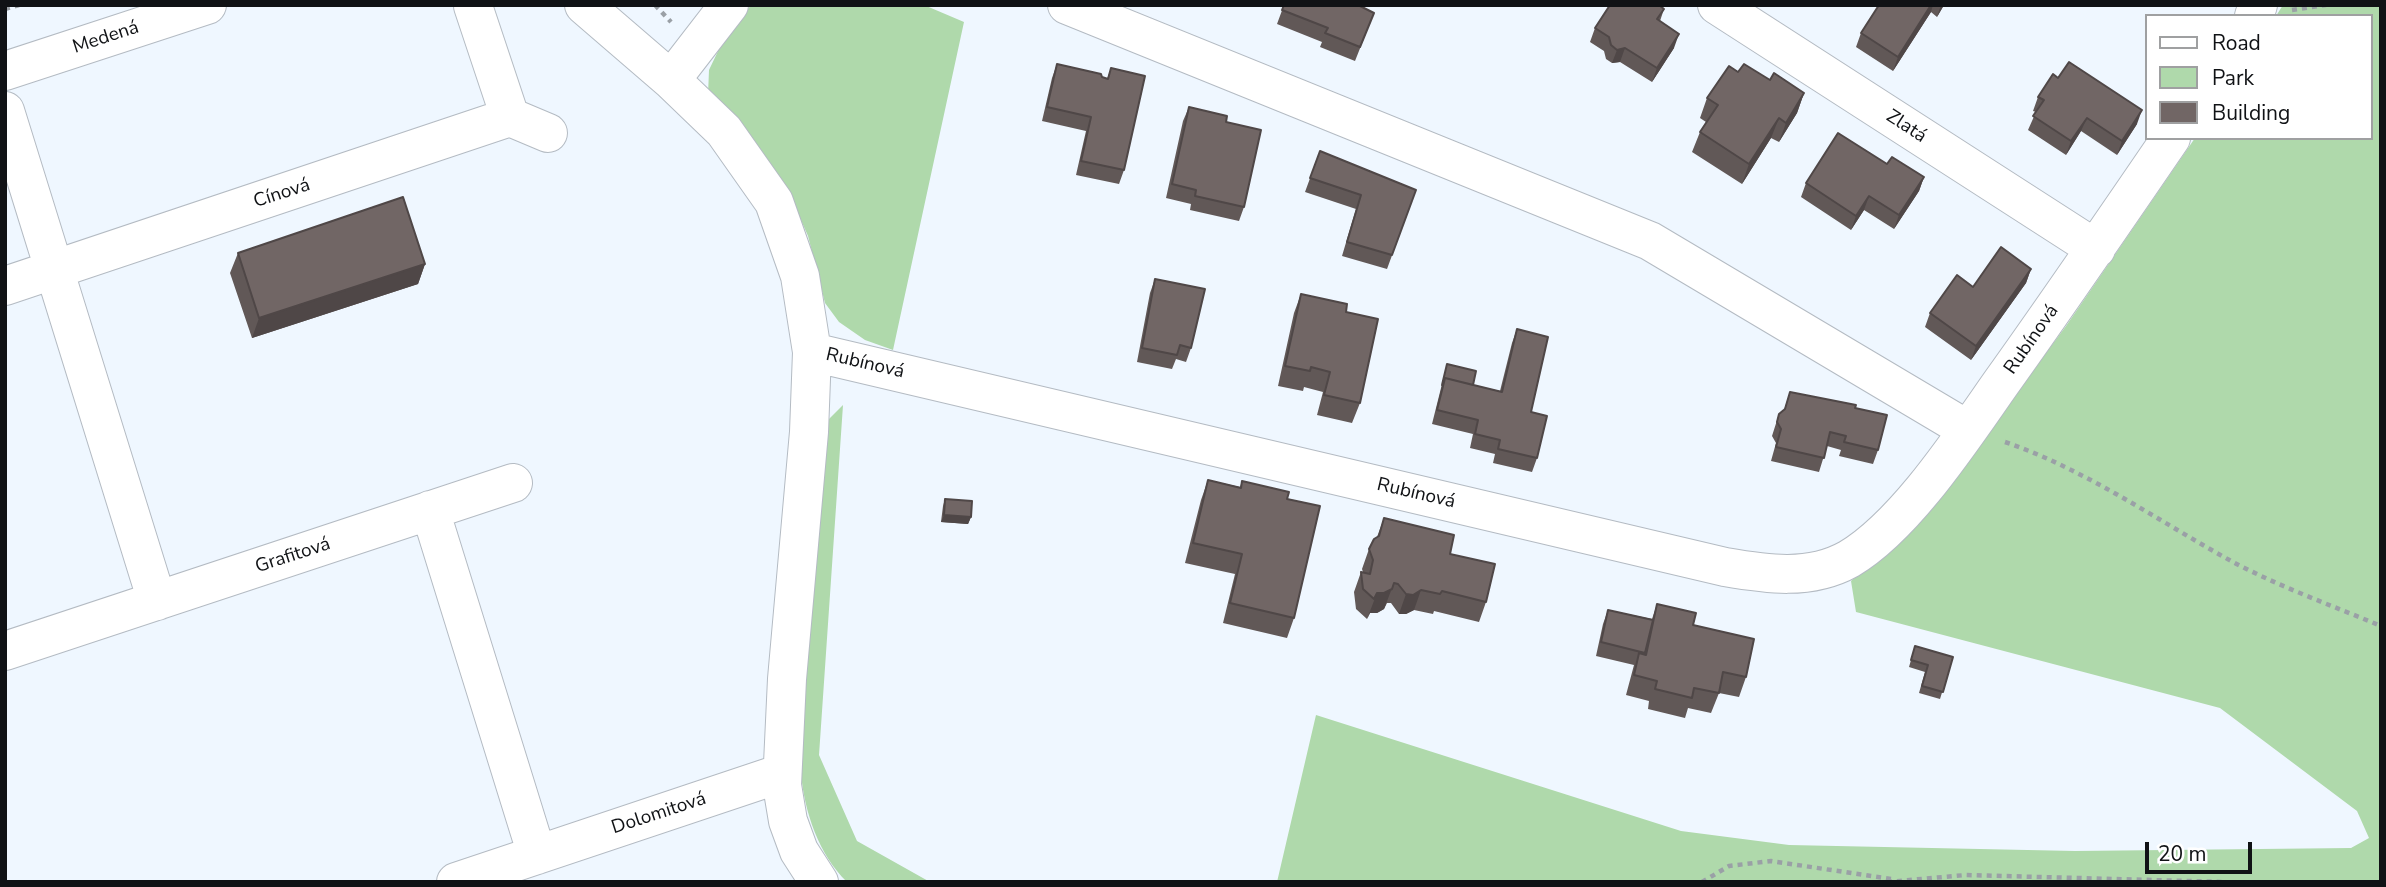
<!DOCTYPE html>
<meta charset="utf-8">
<style>
body{margin:0}
#map{position:relative;width:2386px;height:887px;overflow:hidden;background:#eff7ff;font-family:"Nunito Sans",sans-serif}
canvas{display:block}
.frame{position:absolute;inset:0;border:7px solid #101215;pointer-events:none}
.legend{position:absolute;left:2145px;top:14px;width:228px;height:126px;box-sizing:border-box;background:#fff;border:2px solid #9fa0a1;margin:0;padding:9px 12px;list-style:none;font-size:21px;color:#101215}
.legend li{display:flex;align-items:center;gap:14px;height:35px}
.legend b{width:35px;border:2px solid #9fa0a1}
.scale{position:absolute;left:2145px;top:842px;width:107px;height:32px;box-sizing:border-box;border:4px solid #101215;border-top:0;padding-left:9px;font-size:21px;line-height:24px;white-space:nowrap;color:#101215;-webkit-text-stroke:5px #fff;paint-order:stroke}
</style>
<div id="map">
<canvas width="2386" height="887"></canvas>
<div class="frame"></div>
<ul class="legend">
<li><b style="height:9px;background:#fff"></b>Road</li>
<li><b style="height:19px;background:#afd9ab"></b>Park</li>
<li><b style="height:19px;background:#716665"></b>Building</li>
</ul>
<div class="scale">20 m</div>
</div>
<script>
const context = document.querySelector('canvas').getContext('2d');
context.lineJoin = 'round';
function fillPath(path, color) { context.fillStyle = color; context.fill(path, 'evenodd'); }
function stroke(path, color, width, dash) { context.strokeStyle = color; context.lineWidth = width; context.lineCap = dash ? 'butt' : 'round'; context.setLineDash(dash || []); context.stroke(path); }
function drawText(font, color, halo, rows, align = 'center') {
  context.font = font + ' "Nunito Sans",sans-serif'; context.lineWidth = 5; context.setLineDash([]); context.textBaseline = 'middle'; context.strokeStyle = halo; context.fillStyle = color; for (const [text, x, y, turn = 0] of rows) {
    context.save(); context.translate(x, y); context.rotate((+turn || 0) * Math.PI / 180); context.textAlign = isNaN(turn) ? turn : align; if (halo) context.strokeText(text, 0, 0); context.fillText(text, 0, 0); context.restore();
  }
}
fillPath(new Path2D(`
 M 751,5 L 924,5 L 964,22 L 893,350 L 865,340 L 839,322 L 825,303 L 808,236 L 786,186 L 708,95 L 709,70 L 720,47 Z
 M 2283,5 L 2381,5 L 2381,882 L 1277,882 L 1316,715 L 1681,831 L 1789,845 L 2075,851 L 2351,848 L 2369,838 L 2357,811 L 2220,708 L 1856,612 L 1851,581 L 1921,521 L 2066,326 L 2195,138 L 2370,138 L 2370,16 L 2276,16 Z
 M 843,405 L 819,755 L 857,841 L 930,882 L 847,882 C 819,855 804,811 801,773 C 799,757 802,740 802,724 L 827,421 Z`), '#afd9ab');
const minor = new Path2D(`
 M 584,5 L 671,80 L 724,131 L 774,202 L 800,276 L 812,352 L 809,432 L 787,679 L 782,785 L 788,821 L 799,851 L 819,882
 M 1067,5 L 1650,241 L 1968,430
 M 1717,5 L 2096,249
 M 473,6 L 510,117
 M 2254,16 L 2258,5
 M 5,71 L 207,5
 M 671,80 L 729,5
 M 5,111 L 157,601
 M 5,286 L 510,117 L 548,133
 M 812,352 L 1725,567 C 1766,574 1810,581 1849,559 C 1906,525 1963,437 2001,383 C 2059,302 2115,220 2171,138
 M 430,510 L 537,855
 M 5,651 L 513,483
 M 456,882 L 782,773`);
stroke(minor, '#b4bbc3', 40);
stroke(new Path2D(`
 M 655,5 L 671,22
 M 5,9 L 19,5
 M 2292,10 L 2326,5
 M 2005,442 C 2087,470 2158,521 2233,562 C 2278,586 2333,606 2381,626
 M 1702,882 L 1729,866 L 1771,861 L 1891,879
 M 1887,882 L 1966,875 L 2226,882`), '#9aa0a6', 4.5, [5, 5]);
stroke(minor, '#fff', 38);
fillPath(new Path2D(`
 M 1284,5 L 1365,5 L 1364,8 L 1374,13 L 1355,61 L 1320,47 L 1322,42 L 1277,24 Z
 M 1879,5 L 1944,5 L 1937,17 L 1931,12 L 1893,71 L 1856,47 L 1861,33 Z
 M 1664,9 L 1660,21 L 1674,48 L 1652,82 L 1620,62 L 1612,63 L 1606,59 L 1604,51 L 1590,42 L 1595,28 Z
 M 1057,64 L 1107,79 L 1111,68 L 1124,170 L 1119,184 L 1076,175 L 1086,131 L 1042,121 L 1052,78 Z
 M 1738,72 L 1804,93 L 1797,113 L 1779,142 L 1771,138 L 1742,184 L 1692,152 L 1700,132 L 1706,122 L 1700,118 L 1707,98 Z
 M 2058,78 L 2137,124 L 2117,155 L 2081,131 L 2066,155 L 2028,130 L 2036,112 L 2033,111 L 2038,97 Z
 M 1189,107 L 1226,122 L 1244,207 L 1239,221 L 1190,210 L 1191,204 L 1166,198 L 1183,121 Z
 M 1320,151 L 1416,190 L 1387,269 L 1342,256 L 1356,209 L 1305,192 Z
 M 1887,164 L 1924,177 L 1919,191 L 1894,229 L 1864,210 L 1851,230 L 1801,197 L 1806,183 Z
 M 238,253 L 425,264 L 418,284 L 252,338 L 230,273 Z
 M 2031,269 L 2026,283 L 1971,360 L 1925,327 L 1930,313 L 1973,287 Z
 M 1155,279 L 1191,348 L 1186,362 L 1176,359 L 1172,369 L 1137,362 L 1150,293 Z
 M 1301,294 L 1346,312 L 1360,403 L 1352,423 L 1317,415 L 1323,392 L 1304,387 L 1303,391 L 1278,386 L 1294,313 Z
 M 1517,329 L 1531,412 L 1537,458 L 1532,472 L 1493,463 L 1495,454 L 1470,448 L 1473,434 L 1432,424 L 1447,364 L 1473,385 L 1500,391 L 1512,343 Z
 M 1790,392 L 1855,408 L 1878,450 L 1873,464 L 1839,456 L 1841,450 L 1827,446 L 1819,472 L 1771,461 L 1776,443 L 1772,436 L 1779,414 L 1784,410 Z
 M 1208,480 L 1240,487 L 1242,481 L 1287,499 L 1294,618 L 1287,638 L 1223,623 L 1235,574 L 1185,563 L 1201,500 Z
 M 945,499 L 971,517 L 968,524 L 941,522 L 943,506 Z
 M 1384,518 L 1450,554 L 1486,602 L 1479,622 L 1434,611 L 1433,614 L 1414,610 L 1406,614 L 1399,614 L 1391,603 L 1387,603 L 1384,609 L 1377,613 L 1370,613 L 1367,619 L 1356,609 L 1354,592 L 1361,572 L 1363,572 L 1362,569 L 1369,549 L 1377,537 Z
 M 1657,604 L 1693,625 L 1746,677 L 1739,697 L 1719,693 L 1711,713 L 1688,708 L 1685,718 L 1648,709 L 1649,701 L 1626,695 L 1634,665 L 1596,656 L 1603,624 L 1608,610 L 1652,619 Z
 M 1915,646 L 1953,657 L 1940,699 L 1919,693 L 1925,672 L 1909,667 Z`), '#615857');
fillPath(new Path2D(`
 M 1931,5 L 1933,5 L 1931,12 L 1893,71 L 1898,57 Z
 M 1941,5 L 1944,5 L 1937,17 Z
 M 1679,34 L 1674,48 L 1652,82 L 1657,68 Z
 M 1625,48 L 1620,62 L 1612,63 L 1617,50 Z
 M 1804,93 L 1797,113 L 1779,142 L 1786,123 Z
 M 2142,110 L 2137,124 L 2117,155 L 2122,141 Z
 M 1779,118 L 1771,138 L 1742,184 L 1749,164 Z
 M 2087,118 L 2081,131 L 2066,155 L 2071,141 Z
 M 1924,177 L 1919,191 L 1894,229 L 1899,215 Z
 M 1869,196 L 1864,210 L 1851,230 L 1856,216 Z
 M 425,264 L 418,284 L 252,338 L 259,318 Z
 M 2031,269 L 2026,283 L 1971,360 L 1976,346 Z
 M 944,515 L 971,517 L 968,524 L 941,522 Z
 M 1394,583 L 1384,609 L 1377,613 L 1370,613 L 1367,619 L 1377,593 Z
 M 1421,590 L 1414,610 L 1406,614 L 1399,614 L 1406,594 Z`), '#4f4747');
const building = new Path2D(`
 M 1284,5 L 1358,5 L 1374,13 L 1360,47 L 1325,33 L 1328,28 L 1282,10 Z
 M 1610,5 L 1659,5 L 1664,9 L 1657,19 L 1679,34 L 1657,68 L 1625,48 L 1617,50 L 1611,45 L 1609,37 L 1595,28 Z
 M 1879,5 L 1931,5 L 1898,57 L 1861,33 Z
 M 2069,62 L 2142,110 L 2122,141 L 2087,118 L 2071,141 L 2033,116 L 2044,100 L 2038,97 L 2053,74 L 2058,78 Z
 M 1057,64 L 1101,74 L 1102,77 L 1108,79 L 1111,68 L 1145,76 L 1124,170 L 1081,161 L 1091,117 L 1047,107 Z
 M 1744,64 L 1770,80 L 1774,73 L 1804,93 L 1786,123 L 1779,118 L 1749,164 L 1700,132 L 1718,105 L 1707,98 L 1729,66 L 1738,72 Z
 M 1189,107 L 1227,116 L 1226,122 L 1261,130 L 1244,207 L 1195,196 L 1196,190 L 1172,184 Z
 M 1838,133 L 1887,164 L 1892,157 L 1924,177 L 1899,215 L 1869,196 L 1856,216 L 1806,183 Z
 M 1320,151 L 1416,190 L 1392,255 L 1347,242 L 1361,195 L 1310,178 Z
 M 403,197 L 425,264 L 259,318 L 238,253 Z
 M 2001,247 L 2031,269 L 1976,346 L 1930,313 L 1957,275 L 1973,287 Z
 M 1155,279 L 1205,289 L 1191,348 L 1180,345 L 1177,355 L 1142,348 Z
 M 1301,294 L 1347,304 L 1346,312 L 1378,319 L 1360,403 L 1324,395 L 1330,372 L 1311,367 L 1310,371 L 1285,366 Z
 M 1517,329 L 1548,337 L 1531,412 L 1547,416 L 1537,458 L 1498,449 L 1500,440 L 1475,434 L 1478,420 L 1437,410 L 1445,378 L 1502,392 Z
 M 1447,364 L 1476,371 L 1473,385 L 1445,378 L 1442,385 Z
 M 1790,392 L 1856,405 L 1855,408 L 1887,415 L 1878,450 L 1844,442 L 1846,436 L 1830,432 L 1824,458 L 1776,447 L 1781,429 L 1777,422 L 1779,414 L 1785,409 Z
 M 1208,480 L 1241,488 L 1242,481 L 1289,492 L 1287,499 L 1320,506 L 1294,618 L 1230,603 L 1242,554 L 1193,543 Z
 M 945,499 L 972,501 L 971,517 L 944,515 Z
 M 1384,518 L 1454,535 L 1450,554 L 1495,564 L 1486,602 L 1442,591 L 1440,594 L 1421,590 L 1413,595 L 1406,594 L 1398,584 L 1394,583 L 1392,589 L 1384,593 L 1377,593 L 1374,599 L 1363,589 L 1361,572 L 1370,574 L 1373,560 L 1369,549 L 1374,539 L 1379,536 Z
 M 1657,604 L 1696,613 L 1693,625 L 1754,639 L 1746,677 L 1723,672 L 1719,693 L 1694,688 L 1692,698 L 1655,689 L 1657,681 L 1634,675 L 1639,653 L 1646,655 Z
 M 1608,610 L 1653,620 L 1645,653 L 1601,642 Z
 M 1915,646 L 1953,657 L 1943,692 L 1922,686 L 1928,665 L 1911,660 Z`);
fillPath(building, '#716665');
stroke(building, '#4f4747', 2);
drawText('19px', '#101215', '#fff', [
 ["Medená",106,38,-18],
 ["Zlatá",1906,127,33],
 ["Cínová",282,194,-18],
 ["Rubínová",2032,340,-55],
 ["Rubínová",865,364,13],
 ["Rubínová",1416,494,13],
 ["Grafitová",293,556,-18],
 ["Dolomitová",659,814,-18]
]);
</script>
